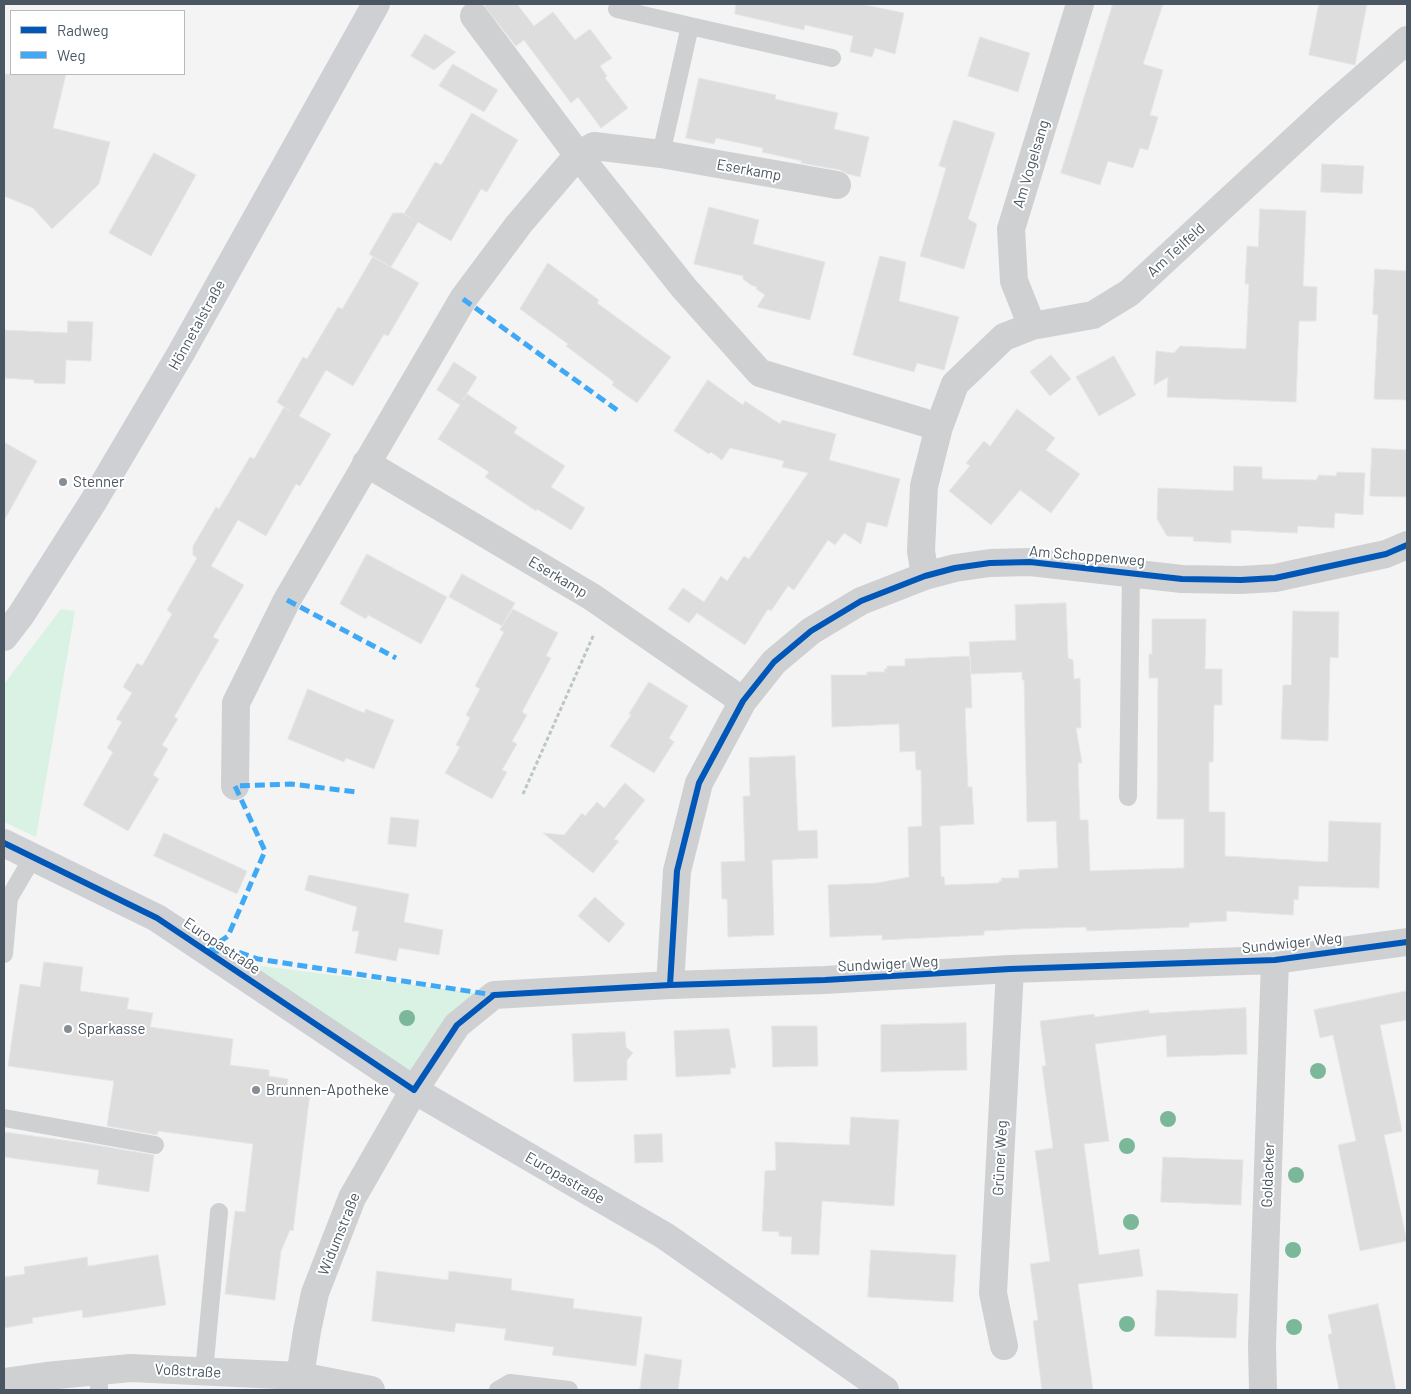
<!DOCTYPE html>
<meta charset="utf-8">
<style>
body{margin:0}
#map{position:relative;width:1411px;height:1394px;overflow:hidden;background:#f4f4f4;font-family:Barlow,sans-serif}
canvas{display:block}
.frame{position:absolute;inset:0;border:5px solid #4a5661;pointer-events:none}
.legend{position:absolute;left:10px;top:10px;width:175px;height:65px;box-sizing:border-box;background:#fff;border:1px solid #b7bbc0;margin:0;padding:6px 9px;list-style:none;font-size:15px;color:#4a5661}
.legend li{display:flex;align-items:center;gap:10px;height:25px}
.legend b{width:25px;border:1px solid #b7bbc0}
</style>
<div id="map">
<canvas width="1411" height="1394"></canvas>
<div class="frame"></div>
<ul class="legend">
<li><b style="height:6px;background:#0057b8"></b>Radweg</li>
<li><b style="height:6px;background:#3fa9f5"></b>Weg</li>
</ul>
</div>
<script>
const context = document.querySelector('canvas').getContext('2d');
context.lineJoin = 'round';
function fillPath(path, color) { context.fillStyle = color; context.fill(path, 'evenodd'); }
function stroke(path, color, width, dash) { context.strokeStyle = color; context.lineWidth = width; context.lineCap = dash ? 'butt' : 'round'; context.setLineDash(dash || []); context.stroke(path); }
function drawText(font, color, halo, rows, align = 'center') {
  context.font = font + ' Barlow,sans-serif'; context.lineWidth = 4; context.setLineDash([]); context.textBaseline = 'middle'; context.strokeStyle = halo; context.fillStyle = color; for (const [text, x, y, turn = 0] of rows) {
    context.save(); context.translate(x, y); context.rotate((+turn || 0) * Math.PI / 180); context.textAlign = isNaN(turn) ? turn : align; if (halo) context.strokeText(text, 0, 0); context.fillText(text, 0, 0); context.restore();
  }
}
fillPath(new Path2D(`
 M 61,609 L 75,611 L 36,837 L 4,822 L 4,684 Z
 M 245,964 L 476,993 L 410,1075 Z`), '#d9f2e3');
const building = new Path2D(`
 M 483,4 L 517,4 L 534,26 L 553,12 L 575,40 L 590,29 L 612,58 L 600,66 L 607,76 L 605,78 L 628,108 L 601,128 L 578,97 L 571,103 L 524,40 L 516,46 Z
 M 736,4 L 861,4 L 904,13 L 895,54 L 875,48 L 872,57 L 850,52 L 853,36 L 805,25 L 804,30 L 735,14 Z
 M 1113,4 L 1163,4 L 1143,64 L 1163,70 L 1150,115 L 1158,117 L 1148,150 L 1140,148 L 1133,168 L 1108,161 L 1100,185 L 1061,173 Z
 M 1319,4 L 1367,4 L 1355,65 L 1309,55 Z
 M 425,34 L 456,52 L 434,70 L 411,56 Z
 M 980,37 L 1030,53 L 1018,92 L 968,76 Z
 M 453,64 L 498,90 L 484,112 L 439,86 Z
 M 4,74 L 66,74 L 53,128 L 110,142 L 99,184 L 52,229 L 33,208 L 4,196 Z
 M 699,78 L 776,95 L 775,99 L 838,113 L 834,129 L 869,137 L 860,177 L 848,174 L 840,170 L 801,163 L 802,161 L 762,152 L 763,148 L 716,138 L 714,144 L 686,138 Z
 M 472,113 L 518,140 L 487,192 L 481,189 L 451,241 L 418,222 L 391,267 L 369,254 L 393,213 L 403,213 L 412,219 L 404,214 L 435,162 L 441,165 Z
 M 954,120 L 995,133 L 968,219 L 977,224 L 964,269 L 920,256 L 946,168 L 939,166 Z
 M 154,153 L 196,175 L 151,256 L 109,233 Z
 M 1322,164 L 1364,166 L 1362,194 L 1321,192 Z
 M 709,207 L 759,220 L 753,244 L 825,262 L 810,320 L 757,307 L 765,295 L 756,289 L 757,287 L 751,285 L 743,279 L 743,276 L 694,264 Z
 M 1260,209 L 1306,211 L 1303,286 L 1317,287 L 1316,321 L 1299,321 L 1296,402 L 1167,397 L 1168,377 L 1154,385 L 1156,351 L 1174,353 L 1180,346 L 1246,349 L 1249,284 L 1245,284 L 1247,246 L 1258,247 Z
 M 880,256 L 906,262 L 899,301 L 959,317 L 944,370 L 917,363 L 914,372 L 853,355 Z
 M 373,257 L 419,283 L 388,336 L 384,334 L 353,386 L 326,370 L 299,416 L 331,434 L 300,486 L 296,484 L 266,536 L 238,520 L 211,566 L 244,585 L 213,637 L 219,640 L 174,717 L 178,719 L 162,745 L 168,749 L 153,775 L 159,779 L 128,831 L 83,805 L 113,752 L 107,748 L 122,722 L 116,719 L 132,693 L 123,687 L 137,663 L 142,666 L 172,614 L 167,610 L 197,558 L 193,555 L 193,546 L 216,507 L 219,509 L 250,457 L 254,459 L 284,407 L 290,411 L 277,402 L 303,357 L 307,359 L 338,307 L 342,309 Z
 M 548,263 L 599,300 L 597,303 L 671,357 L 637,403 L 612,385 L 614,382 L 566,346 L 568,344 L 520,309 Z
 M 1375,269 L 1407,271 L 1407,400 L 1374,399 L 1378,315 L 1373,314 Z
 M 68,321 L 93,322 L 91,361 L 66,360 L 65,384 L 34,383 L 34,380 L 4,378 L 4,330 L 67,333 Z
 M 1051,355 L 1071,379 L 1050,396 L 1030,372 Z
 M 1114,356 L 1136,395 L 1099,416 L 1076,377 Z
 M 454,362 L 477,377 L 463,400 L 467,394 L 517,427 L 514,433 L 565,466 L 551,487 L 585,508 L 571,530 L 537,509 L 536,511 L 485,477 L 489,472 L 438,439 L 460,405 L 437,390 Z
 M 708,380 L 743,405 L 745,401 L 780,424 L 782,420 L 836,434 L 829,460 L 900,479 L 887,527 L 867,522 L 861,544 L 844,533 L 835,545 L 828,540 L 794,590 L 788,586 L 771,611 L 768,609 L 745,645 L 697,613 L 689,623 L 668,609 L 683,588 L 704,602 L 721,576 L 727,581 L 744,556 L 749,559 L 808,473 L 782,467 L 784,461 L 730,448 L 722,460 L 711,452 L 709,454 L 674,431 Z
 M 1017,409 L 1055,438 L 1046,450 L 1080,474 L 1051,513 L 1020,490 L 991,525 L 949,491 L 970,466 L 966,463 L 984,441 L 990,446 Z
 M 4,442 L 37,461 L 4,521 Z
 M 1372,448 L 1407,450 L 1407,497 L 1370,496 Z
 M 1234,466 L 1262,467 L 1262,479 L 1316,480 L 1319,475 L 1336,476 L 1337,472 L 1365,473 L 1363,515 L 1335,513 L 1334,528 L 1298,526 L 1297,533 L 1231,530 L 1231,543 L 1193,541 L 1194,537 L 1167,536 L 1157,519 L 1158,488 L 1233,491 Z
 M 367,554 L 447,597 L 421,644 L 368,615 L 366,619 L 340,604 Z
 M 462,574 L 515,603 L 502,626 L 449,597 Z
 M 1066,603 L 1068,658 L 1073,660 L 1074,679 L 1080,678 L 1081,728 L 1076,728 L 1082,763 L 1078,763 L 1080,820 L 1088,820 L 1090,871 L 1184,868 L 1184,819 L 1157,819 L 1158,678 L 1149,678 L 1149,654 L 1152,654 L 1152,619 L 1206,619 L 1205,669 L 1222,669 L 1222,705 L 1214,705 L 1213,762 L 1209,762 L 1209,812 L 1225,812 L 1225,856 L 1328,862 L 1329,821 L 1381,823 L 1379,888 L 1299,886 L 1298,900 L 1294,899 L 1293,915 L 1226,911 L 1227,921 L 1189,923 L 1189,927 L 1087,931 L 1086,927 L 1021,929 L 984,931 L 984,935 L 882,940 L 882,935 L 830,937 L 828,885 L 877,883 L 909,877 L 908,827 L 922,826 L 921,770 L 916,770 L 915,751 L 900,752 L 899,724 L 832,727 L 831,675 L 867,675 L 867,672 L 885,672 L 884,669 L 887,669 L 887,666 L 905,666 L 905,659 L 970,656 L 972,708 L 965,708 L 968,787 L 972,787 L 974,824 L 940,826 L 941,877 L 944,877 L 945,885 L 999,883 L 999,881 L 1002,881 L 1001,878 L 1019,878 L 1019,870 L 1058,868 L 1056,821 L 1027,822 L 1024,680 L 1022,680 L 1022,672 L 971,674 L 969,642 L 1016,640 L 1015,605 Z
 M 513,609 L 558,633 L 546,656 L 551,658 L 522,712 L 527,715 L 512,741 L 517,744 L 502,770 L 507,772 L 492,799 L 445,773 L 460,747 L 456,745 L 470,718 L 466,715 L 480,689 L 475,686 L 504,632 L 500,630 Z
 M 1293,611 L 1339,612 L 1338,658 L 1330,657 L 1328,741 L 1281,739 L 1283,685 L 1291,685 Z
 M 649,682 L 688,706 L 669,738 L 674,742 L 654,773 L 610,746 L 631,715 L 629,714 Z
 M 308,689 L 364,713 L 366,709 L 394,720 L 374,769 L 346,758 L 344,762 L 288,739 Z
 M 795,756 L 798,831 L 817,830 L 818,858 L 772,860 L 774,935 L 728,937 L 727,899 L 722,899 L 721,862 L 745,861 L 743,796 L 750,796 L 749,758 Z
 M 625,783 L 645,800 L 614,839 L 619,841 L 593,873 L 543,833 L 564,835 L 582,813 L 585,816 L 597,802 L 604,808 Z
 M 391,817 L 419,820 L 416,847 L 388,844 Z
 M 164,833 L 247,871 L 237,894 L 154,856 Z
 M 309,875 L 409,894 L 404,922 L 443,930 L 439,955 L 399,948 L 396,961 L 355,953 L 359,931 L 352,931 L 357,907 L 305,890 Z
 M 595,897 L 625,924 L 609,943 L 578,916 Z
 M 44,962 L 83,967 L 80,991 L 129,998 L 127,1009 L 153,1013 L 150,1027 L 233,1039 L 230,1065 L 269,1070 L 269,1076 L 288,1079 L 287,1090 L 310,1093 L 293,1231 L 290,1230 L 281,1251 L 275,1300 L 225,1294 L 235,1211 L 245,1212 L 253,1144 L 158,1131 L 157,1135 L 107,1126 L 114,1081 L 8,1066 L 20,984 L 40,987 Z
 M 1407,991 L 1407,1020 L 1380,1025 L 1402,1131 L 1384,1135 L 1407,1241 L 1360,1251 L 1338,1145 L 1356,1141 L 1333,1035 L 1320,1038 L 1314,1010 Z
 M 1246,1008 L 1247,1054 L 1167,1057 L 1166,1035 L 1095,1044 L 1109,1141 L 1084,1144 L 1099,1255 L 1139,1249 L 1143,1276 L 1078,1284 L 1093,1390 L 1042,1390 L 1033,1321 L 1038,1320 L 1030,1264 L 1050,1261 L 1035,1151 L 1053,1148 L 1042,1066 L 1046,1066 L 1040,1021 L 1094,1014 L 1095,1017 L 1149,1010 L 1149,1013 Z
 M 966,1023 L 967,1070 L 881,1072 L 881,1025 Z
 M 772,1026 L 817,1026 L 818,1066 L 773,1067 Z
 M 729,1029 L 736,1068 L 730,1068 L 731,1074 L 676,1077 L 674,1031 Z
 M 625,1032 L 626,1047 L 633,1053 L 627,1060 L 627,1080 L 574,1082 L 572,1034 Z
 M 851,1117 L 899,1120 L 894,1206 L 822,1201 L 819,1255 L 791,1254 L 792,1237 L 779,1236 L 779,1232 L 762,1231 L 765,1171 L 776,1170 L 775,1142 L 849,1145 Z
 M 4,1132 L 84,1143 L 154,1155 L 149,1192 L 97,1184 L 99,1170 L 4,1157 Z
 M 662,1134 L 663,1162 L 635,1163 L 634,1135 Z
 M 1163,1157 L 1243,1160 L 1241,1205 L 1161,1202 Z
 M 871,1250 L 956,1255 L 953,1302 L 868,1297 Z
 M 158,1255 L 166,1305 L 83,1318 L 82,1310 L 32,1318 L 33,1323 L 4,1328 L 4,1277 L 25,1274 L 24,1267 L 87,1257 L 88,1266 Z
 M 377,1271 L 448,1280 L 449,1271 L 512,1279 L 511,1290 L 574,1299 L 573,1308 L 642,1317 L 636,1366 L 552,1355 L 554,1347 L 504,1340 L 506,1329 L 456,1323 L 454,1332 L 372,1321 Z
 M 1157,1290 L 1238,1294 L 1236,1338 L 1155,1336 Z
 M 1378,1304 L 1396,1390 L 1339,1390 L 1328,1335 L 1332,1333 L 1328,1315 Z
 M 645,1354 L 682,1360 L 678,1390 L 640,1390 Z`);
fillPath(building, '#ddddde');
stroke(building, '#e5e6e7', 1);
stroke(new Path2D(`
 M 523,794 L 594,634`), '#bcc7c4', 3, [4, 2.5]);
stroke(new Path2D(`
 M 617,9 L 690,26 L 661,154
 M 690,26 L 832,58
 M 1128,797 L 1131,572
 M 4,954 L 9,898 L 33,857
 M 4,1118 L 155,1145
 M 204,1372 L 219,1212
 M 99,1390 L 99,1371
 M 498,1390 L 510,1383 L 569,1390`), '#ced0d2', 18);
stroke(new Path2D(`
 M 474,16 L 578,155 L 684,288 L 760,373 L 939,427
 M 1032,326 L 1014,281 L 1011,229 L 1080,4
 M 366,463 L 592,597 L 743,701
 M 925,576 L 921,551 L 924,486 L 939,427 L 955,384 L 1004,337 L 1032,326 L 1093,315 L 1129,293 L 1329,108 L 1407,40
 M 235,786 L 236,703 L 287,600 L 463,299 L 519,224 L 578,155 L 594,146 L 661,154 L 837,185
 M 670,985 L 677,871 L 699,783 L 743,701 L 774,662 L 811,631 L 861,601 L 925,576 L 955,568 L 990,563 L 1030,562 L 1182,579 L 1241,580 L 1275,578 L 1386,554 L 1407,545
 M 1004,1346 L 993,1293 L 1010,969
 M 4,1382 L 46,1376 L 131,1368 L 300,1376 L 371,1390
 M 298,1390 L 307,1331 L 315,1293 L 352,1198 L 414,1090 L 457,1025 L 494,995 L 670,985 L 825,980 L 1010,969 L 1275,960 L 1407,942
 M 1263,1390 L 1262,1346 L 1275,960`), '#ced0d2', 28);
stroke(new Path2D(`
 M 4,637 L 21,615 L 93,502 L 181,353 L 376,4
 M 4,843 L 157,918 L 414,1090 L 665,1236 L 885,1390`), '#ced0d4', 28);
stroke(new Path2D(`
 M 463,299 L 617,410
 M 287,600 L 396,658
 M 207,951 L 228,936 L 265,851 L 235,786 L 291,784 L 356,792
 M 209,951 L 238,952 L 258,959 L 494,995`), '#3fa9f5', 5, [10, 5]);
stroke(new Path2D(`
 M 4,843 L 157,918 L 414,1090 L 457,1025 L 494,995 L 670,985 L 825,980 L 1010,969 L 1275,960 L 1407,942
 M 670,985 L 677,871 L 699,783 L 743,701 L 774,662 L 811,631 L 861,601 L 925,576 L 955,568 L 990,563 L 1030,562 L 1182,579 L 1241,580 L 1275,578 L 1386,554 L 1407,545`), '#0057b8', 6);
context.fillStyle = '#7ab899';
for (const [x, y] of [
 [407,1018],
 [1318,1071],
 [1168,1119],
 [1127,1146],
 [1296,1175],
 [1131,1222],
 [1293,1250],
 [1127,1324],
 [1294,1327]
]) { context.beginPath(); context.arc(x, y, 8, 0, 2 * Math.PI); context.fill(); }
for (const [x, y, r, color] of [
 [63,482,5,"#868d94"],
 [68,1029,5,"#868d94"],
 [256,1090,5,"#868d94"]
]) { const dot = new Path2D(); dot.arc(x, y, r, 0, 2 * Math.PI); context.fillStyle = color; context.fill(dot); stroke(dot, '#fff', 2); }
drawText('15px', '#4a5661', '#fff', [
 ["Am Vogelsang",1031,164,-73],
 ["Eserkamp",749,170,10],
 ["Am Teilfeld",1176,250,-42],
 ["Hönnetalstraße",197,325,-61],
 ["Am Schoppenweg",1087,556,5],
 ["Eserkamp",558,577,31],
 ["Sundwiger Weg",1292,943,-6],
 ["Europastraße",222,946,34],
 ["Sundwiger Weg",888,964,-3],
 ["Grüner Weg",1000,1158,-87],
 ["Goldacker",1268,1175,-88],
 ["Europastraße",565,1178,30],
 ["Widumstraße",339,1234,-68],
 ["Voßstraße",188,1371,3]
]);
drawText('15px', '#4a5661', '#fff', [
 ["Stenner",73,482],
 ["Sparkasse",78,1029],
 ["Brunnen-Apotheke",266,1090]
], 'left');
</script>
